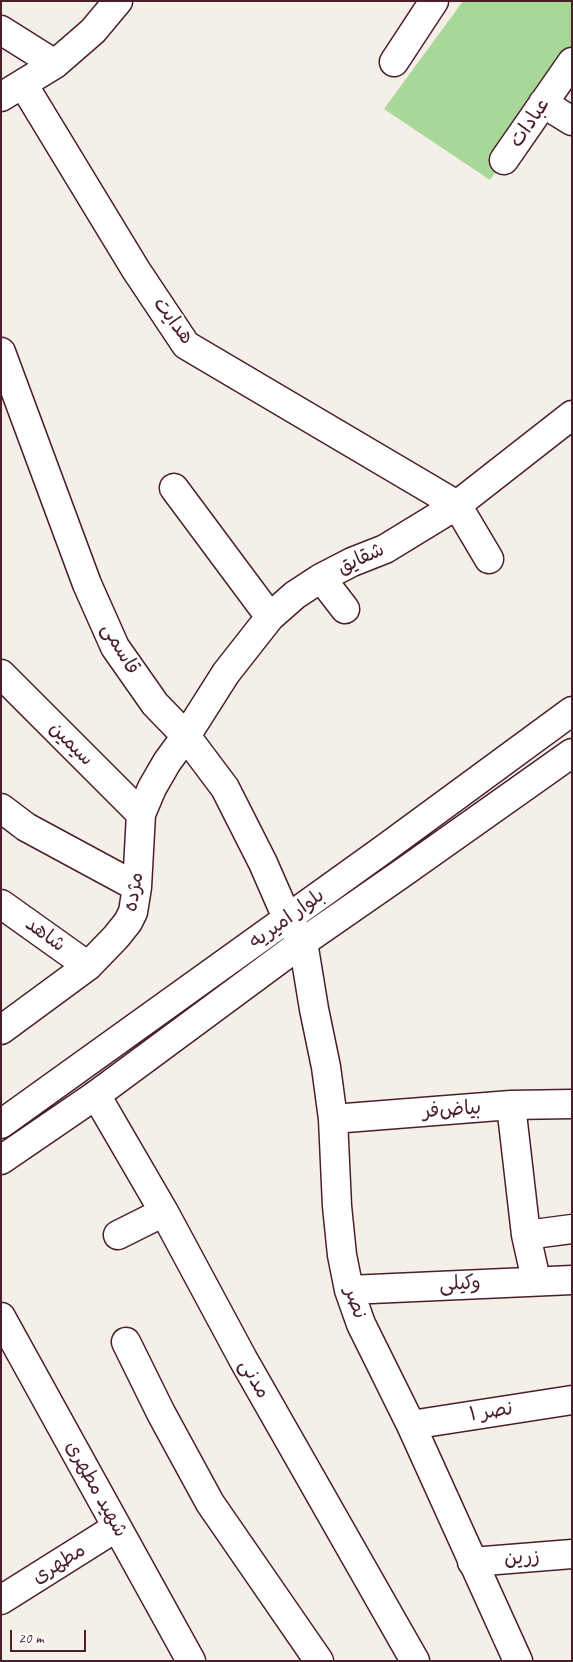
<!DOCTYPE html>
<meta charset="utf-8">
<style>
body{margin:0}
#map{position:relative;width:573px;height:1662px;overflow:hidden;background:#f5f0e7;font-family:Caveat,sans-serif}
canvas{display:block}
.frame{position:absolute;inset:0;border:2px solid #4a1f2b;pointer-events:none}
.scale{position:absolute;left:10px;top:1630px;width:76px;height:22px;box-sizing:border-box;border:2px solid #4a1f2b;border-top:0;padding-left:6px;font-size:15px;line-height:18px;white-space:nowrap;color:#4a1f2b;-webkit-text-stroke:4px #fff;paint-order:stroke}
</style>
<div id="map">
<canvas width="573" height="1662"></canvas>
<div class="frame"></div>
<div class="scale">20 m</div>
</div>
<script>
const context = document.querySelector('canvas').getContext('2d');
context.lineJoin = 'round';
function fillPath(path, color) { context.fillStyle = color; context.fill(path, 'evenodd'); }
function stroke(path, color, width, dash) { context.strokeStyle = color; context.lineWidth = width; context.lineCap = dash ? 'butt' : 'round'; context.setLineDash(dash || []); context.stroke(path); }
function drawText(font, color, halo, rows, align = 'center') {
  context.font = font + ' Caveat,"Playpen Sans Arabic",sans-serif'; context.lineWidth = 4; context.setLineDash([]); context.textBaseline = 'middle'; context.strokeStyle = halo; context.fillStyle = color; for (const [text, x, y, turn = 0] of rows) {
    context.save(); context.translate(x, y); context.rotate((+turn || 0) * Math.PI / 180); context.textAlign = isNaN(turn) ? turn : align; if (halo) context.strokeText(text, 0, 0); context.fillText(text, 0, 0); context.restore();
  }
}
fillPath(new Path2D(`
 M 463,1 L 572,1 L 572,61 L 490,180 L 384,109 Z`), '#a8d897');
const street = new Path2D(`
 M 1,30 L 55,64
 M 394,62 L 434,1
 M 23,84 L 136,270 L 186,345 L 457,505 L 489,559
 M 1,97 L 55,64 L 93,31 L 118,1
 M 543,103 L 572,121
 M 504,160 L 572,62
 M 1,352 L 87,584 L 115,647 L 155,704 L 186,736 L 225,788 L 263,863 L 287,918 L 303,942 L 314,1009 L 326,1067 L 333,1119 L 337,1206 L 342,1255 L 349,1290 L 361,1324 L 411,1425 L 518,1661
 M 174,488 L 270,617
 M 321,578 L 345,609
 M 1,674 L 141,814
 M 1,808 L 26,827 L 137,887
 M 1,904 L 88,966
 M 1,1030 L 88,966 L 116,937 L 128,922 L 133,912 L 137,887 L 141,814 L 152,788 L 167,762 L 186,736 L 226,673 L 270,617 L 295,595 L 321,578 L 352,562 L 385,549 L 457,505 L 572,415
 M 96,1095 L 164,1212 L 243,1359 L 415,1661
 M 511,1105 L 526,1235 L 536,1280
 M 333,1119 L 511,1105 L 572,1104
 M 118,1235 L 164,1212
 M 526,1235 L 572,1229
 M 349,1290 L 572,1280
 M 1,1317 L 191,1661
 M 126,1342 L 161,1413 L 210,1503 L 319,1661
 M 411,1425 L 572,1400
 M 472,1562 L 572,1554
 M 1,1600 L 117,1527`);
const secondary = new Path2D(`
 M 1,1124 L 384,849 L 572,711
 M 1,1160 L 96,1095 L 303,942 L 401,874 L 572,753`);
stroke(street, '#4a1f2b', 31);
stroke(secondary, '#4a1f2b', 31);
stroke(street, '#fff', 28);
stroke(secondary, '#fff', 28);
drawText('20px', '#4a1f2b', '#fff', [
 ["عبادات",530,123,-56],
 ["هدایت",173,321,53],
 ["شقایق",361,559,-25],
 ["قاسمی",120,649,60],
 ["سیمین",71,744,45],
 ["مژده",134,892,-80],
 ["بلوار امیریه",287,919,-36],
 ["شاهد",45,935,36],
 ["بیاض‌فر",452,1110,-4],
 ["وکیلی",460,1284,-3],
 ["نصر",355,1303,72],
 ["مدنی",254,1379,60],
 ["نصر ۱",491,1412,-9],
 ["شهید مطهری",96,1489,61],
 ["زرین",522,1558,-4],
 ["مطهری",59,1564,-32]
]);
</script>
